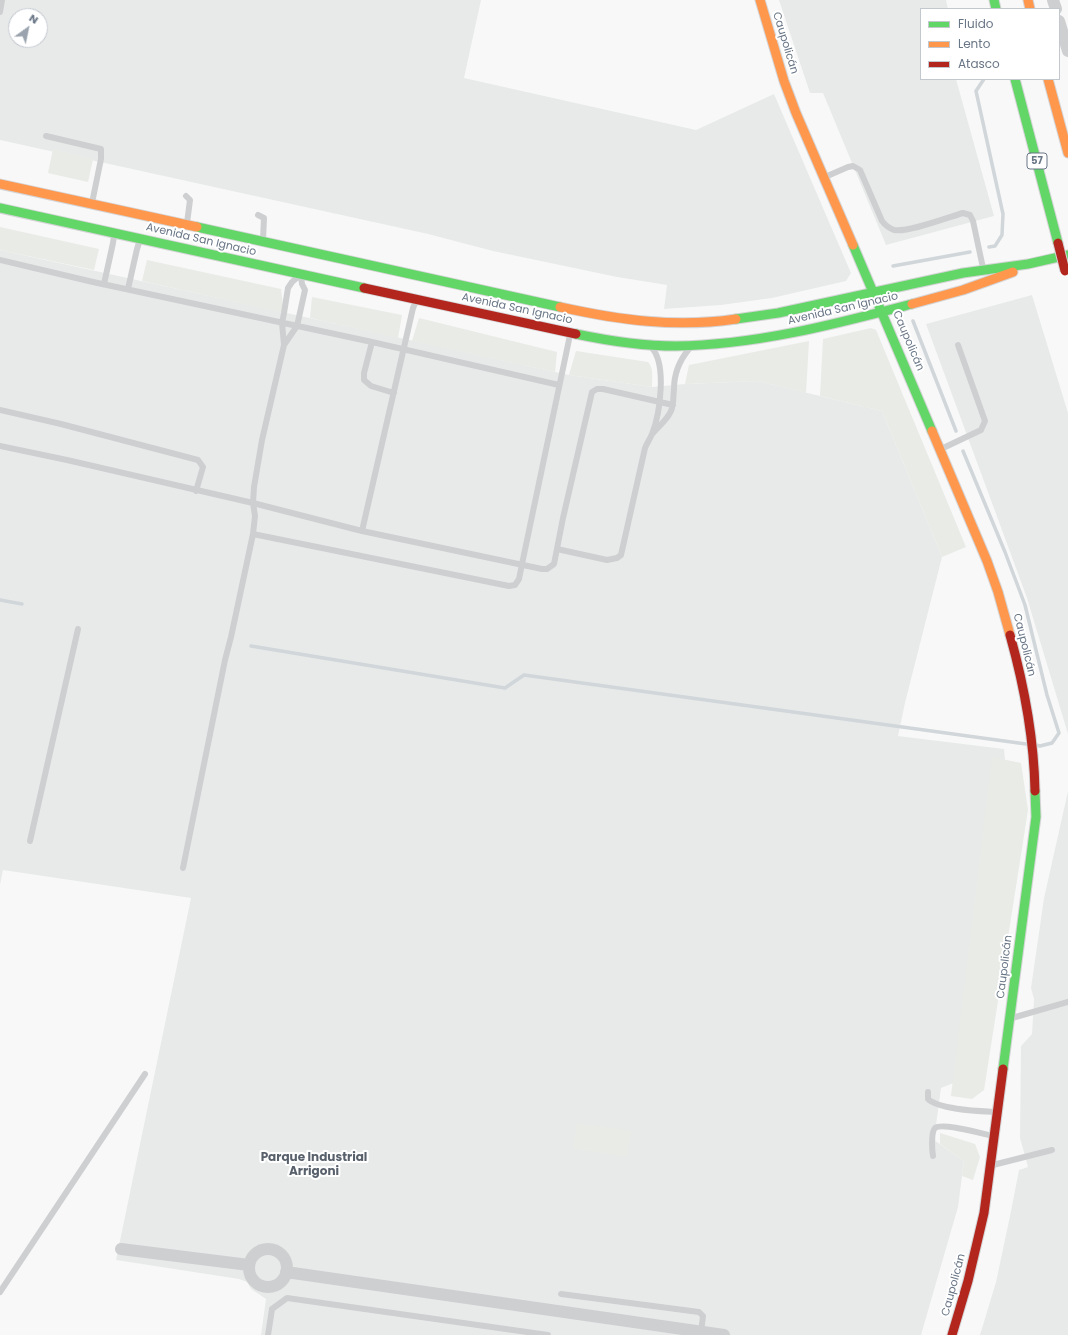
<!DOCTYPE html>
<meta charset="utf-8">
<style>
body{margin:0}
#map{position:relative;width:1068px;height:1335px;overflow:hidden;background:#f8f8f8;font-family:Poppins,sans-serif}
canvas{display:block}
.legend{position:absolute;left:920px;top:8px;width:140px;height:72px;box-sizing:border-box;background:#fff;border:1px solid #c3c8cf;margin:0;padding:5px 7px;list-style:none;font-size:12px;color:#697686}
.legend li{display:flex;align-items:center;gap:8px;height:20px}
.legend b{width:20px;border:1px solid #c3c8cf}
.north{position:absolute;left:8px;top:8px;width:40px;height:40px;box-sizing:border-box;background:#fff;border:1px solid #c3c8cf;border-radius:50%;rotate:33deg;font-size:11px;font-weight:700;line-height:16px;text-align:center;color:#697686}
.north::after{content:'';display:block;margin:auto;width:14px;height:18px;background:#9ba4ae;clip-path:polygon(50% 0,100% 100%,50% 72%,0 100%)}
</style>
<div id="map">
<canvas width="1068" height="1335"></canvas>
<ul class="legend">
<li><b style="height:5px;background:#63d668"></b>Fluido</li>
<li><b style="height:5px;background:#ff974d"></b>Lento</li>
<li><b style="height:5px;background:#b3261e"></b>Atasco</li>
</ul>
<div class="north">N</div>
</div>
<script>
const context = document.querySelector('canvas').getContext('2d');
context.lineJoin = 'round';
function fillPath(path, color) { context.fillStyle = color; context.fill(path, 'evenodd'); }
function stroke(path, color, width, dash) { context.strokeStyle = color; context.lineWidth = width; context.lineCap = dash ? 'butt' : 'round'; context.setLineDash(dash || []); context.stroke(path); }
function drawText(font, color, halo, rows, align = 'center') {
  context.font = font + ' Poppins,sans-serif'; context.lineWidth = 4; context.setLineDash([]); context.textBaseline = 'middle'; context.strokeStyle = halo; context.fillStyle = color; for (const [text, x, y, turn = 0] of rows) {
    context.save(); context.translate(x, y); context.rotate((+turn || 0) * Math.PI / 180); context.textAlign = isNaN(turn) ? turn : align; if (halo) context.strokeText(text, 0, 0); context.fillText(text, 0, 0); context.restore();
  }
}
fillPath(new Path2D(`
 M 0,0 L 481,0 L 464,78 L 696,130 L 774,94 L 851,273 L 846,281 L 772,298 L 721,305 L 664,309 L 667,285 L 617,277 L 493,251 L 428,234 L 0,140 ZM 16,16 L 40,16 L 40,40 L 16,40 Z
 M 779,0 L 946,0 L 948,9 L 921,9 L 921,79 L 956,79 L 994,216 L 886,245 L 823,93 L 810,93 Z
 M 0,250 L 569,375 L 652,387 L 685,384 L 758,381 L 882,411 L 942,557 L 905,703 L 898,736 L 1004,749 L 1009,803 L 976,1074 L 941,1088 L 934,1140 L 964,1161 L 958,1207 L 921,1335 L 261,1335 L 266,1299 L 251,1289 L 247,1282 L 239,1279 L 116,1260 L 191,898 L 3,870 L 0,885 Z
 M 1032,295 L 1068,413 L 1068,734 L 1027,598 L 926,324 Z
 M 1068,791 L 1068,1335 L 980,1335 L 996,1282 L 1010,1216 L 1019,1170 L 1028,1167 L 1020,1138 L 1021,1046 L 1032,1034 L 1034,999 L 1031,988 L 1044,898 Z`), '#e8eaea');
fillPath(new Path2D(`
 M 53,149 L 93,159 L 88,182 L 48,173 Z
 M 0,227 L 99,249 L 94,270 L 0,250 Z
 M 147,260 L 281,289 L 284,313 L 142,281 Z
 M 312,297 L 402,315 L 398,338 L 310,318 Z
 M 419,318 L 557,352 L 555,372 L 412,341 Z
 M 871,328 L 876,330 L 966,547 L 942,557 L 882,411 L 820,396 L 823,339 Z
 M 809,341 L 806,393 L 758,381 L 685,384 L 689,365 Z
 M 576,351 L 648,362 C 654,369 652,378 652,387 L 569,375 Z
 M 992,757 L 1021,763 L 1028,810 L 984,1090 L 972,1099 L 951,1096 Z
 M 577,1123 L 631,1131 L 627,1157 L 573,1149 Z
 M 940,1133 L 975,1144 L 980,1157 L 973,1180 L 962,1176 L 964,1161 L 940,1144 Z`), '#e8ebe6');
stroke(new Path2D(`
 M 984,79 L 976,91 L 1003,214 L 1002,235 L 995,246 L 989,247
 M 893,266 L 970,252
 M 913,321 L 956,431
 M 963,451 L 1005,552 L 1025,605 L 1047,695 L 1059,733 L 1052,743 L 1040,746 L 1036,745
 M 0,600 L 22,604
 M 251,646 L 505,688 L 524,675 L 1026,744`), '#d0d6d9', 3.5);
const fast = new Path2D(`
 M 994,0 L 996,9
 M 1015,79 L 1058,243
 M 0,208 L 364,288
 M 197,227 L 560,307
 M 853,245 L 932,431
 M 736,319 L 778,313 L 963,273 L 1028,264 L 1068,255
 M 576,334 C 609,341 642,346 676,346 C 757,345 835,324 912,304
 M 1003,1069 L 1036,817 L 1035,791`);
const slow = new Path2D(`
 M 760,0 L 784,81 L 796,113 L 853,245
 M 1028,0 L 1030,9
 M 1048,79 L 1068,153
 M 0,184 L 197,227
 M 912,304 L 963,290 L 1013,272
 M 560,307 C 619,320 676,328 736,319
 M 932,431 L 987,561 L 998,592 L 1010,635`);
const jam = new Path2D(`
 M 364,288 L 576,334
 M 1010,635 C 1024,685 1034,738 1035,791
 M 952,1335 L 968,1281 L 984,1213 L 1003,1069`);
stroke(fast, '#d4d4d6', 11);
stroke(slow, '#d4d4d6', 11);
stroke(jam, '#d4d4d6', 11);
stroke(new Path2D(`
 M 0,12 L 2,0
 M 46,136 L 101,149 L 101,159 L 92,203
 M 825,177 L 848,167 L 853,166 L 860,170 L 882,221 C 885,225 889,228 894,230 C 907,233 949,217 963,213 L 970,215 L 973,221 L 983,268
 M 186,196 L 190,200 L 187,223
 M 258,215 L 264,218 L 263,240
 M 0,260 L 93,282 L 372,342 L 559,385
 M 104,284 L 113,243 L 114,235
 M 128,289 L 137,249 L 140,240
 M 372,342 L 364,373 L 364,380 L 371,386 L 394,393
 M 284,345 L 297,326 L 305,290 L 302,284 L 301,276
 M 0,410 L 61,424 L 198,460 L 203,467 L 196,491
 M 653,433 C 659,426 667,420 671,411 C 674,404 673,397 674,389 C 674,374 679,361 689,349
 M 0,446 L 67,460 L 253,503 L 362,531 L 542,569 L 547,569 L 554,564 L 563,518 L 592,392 L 597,389 L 603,389 L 673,405
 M 941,449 L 981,430 L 985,421 L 958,345
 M 362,531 L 413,308 L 416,301
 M 253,534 L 509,586 L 515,585 L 519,579 L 522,564 L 570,335
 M 557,549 L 607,560 L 617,558 L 621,555 L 645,448 C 647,443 650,439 652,434 C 660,414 667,365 652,348
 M 30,841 L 78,629
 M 183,868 L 225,660 L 231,637 L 253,534 L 255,516 L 253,503 L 254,487 L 262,440 L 284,345 L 282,323 L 284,313 L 288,288 L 292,282 L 298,277
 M 1012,1018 L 1068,1002
 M 928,1092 L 928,1099 C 940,1110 981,1111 997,1112
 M 933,1156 C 932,1150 931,1132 935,1128 C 942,1122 983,1134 993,1136
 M 993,1165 L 1052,1150
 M 0,1292 L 145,1074
 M 561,1294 L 699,1312 L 703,1316 L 701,1332
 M 268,1335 L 272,1309 L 287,1298 L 548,1335`), '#cecfd1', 6);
stroke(new Path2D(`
 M 1053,0 L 1056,9
 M 1059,21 L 1068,51
 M 121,1249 L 249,1265
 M249 1268a19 19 0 1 1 38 0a19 19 0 1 1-38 0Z
 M 286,1272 L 724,1335`), '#cecfd1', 12);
stroke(fast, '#63d668', 9);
stroke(slow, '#ff974d', 9);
stroke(jam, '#b3261e', 9);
const jamBridge = new Path2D(`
 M 1058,243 L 1065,271`);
stroke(jamBridge, '#d4d4d5', 11, []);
stroke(jamBridge, '#b3261e', 9);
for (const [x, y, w] of [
 [1037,161,20]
]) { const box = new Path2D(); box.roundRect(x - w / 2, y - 8, w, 16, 3); context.fillStyle = '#fff'; context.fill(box); stroke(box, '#697686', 1); }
drawText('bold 10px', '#697686', null, [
 ["57",1037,161]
]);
drawText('11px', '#697686', '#fff', [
 ["Caupolicán",785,43,73],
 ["Avenida San Ignacio",201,240,13],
 ["Avenida San Ignacio",517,309,12],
 ["Avenida San Ignacio",843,309,-13],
 ["Caupolicán",908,341,67],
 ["Caupolicán",1024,645,76],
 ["Caupolicán",1005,967,-83],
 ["Caupolicán",954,1285,-75]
]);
drawText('bold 12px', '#57606b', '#fff', [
 ["Parque Industrial",314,1158],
 ["Arrigoni",314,1172]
]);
</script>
